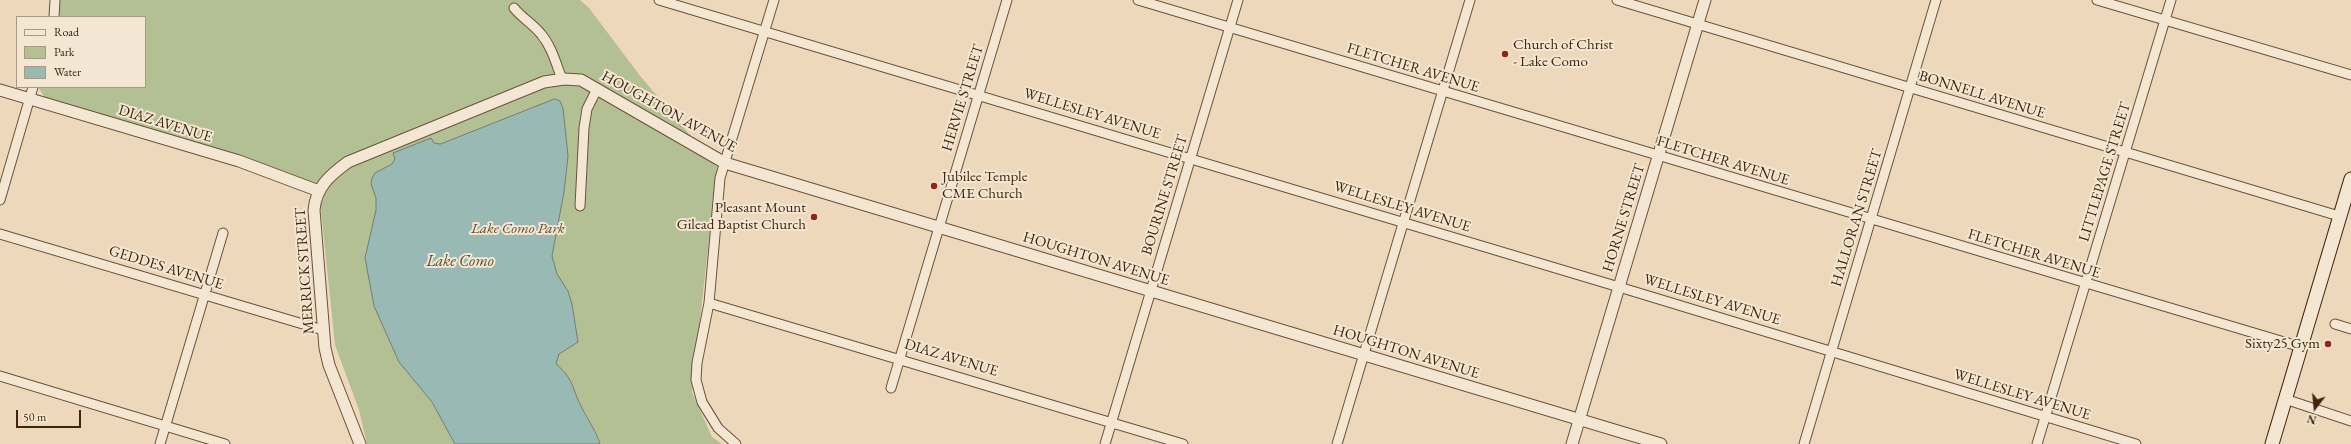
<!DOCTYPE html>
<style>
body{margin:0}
#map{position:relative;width:2351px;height:444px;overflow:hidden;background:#edd8bc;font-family:"EB Garamond",serif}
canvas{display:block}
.legend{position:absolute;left:16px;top:16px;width:130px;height:72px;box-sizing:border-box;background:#f3e6d3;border:1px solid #ab9983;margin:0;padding:5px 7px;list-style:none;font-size:12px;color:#40250c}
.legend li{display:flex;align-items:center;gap:8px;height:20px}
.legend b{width:20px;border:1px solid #ab9983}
.north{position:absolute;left:2295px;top:388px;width:40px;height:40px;-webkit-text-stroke:3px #f3e6d3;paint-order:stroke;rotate:196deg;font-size:11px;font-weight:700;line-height:16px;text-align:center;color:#40250c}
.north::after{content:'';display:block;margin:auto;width:14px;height:18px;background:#40250c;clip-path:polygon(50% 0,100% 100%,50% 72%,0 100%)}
.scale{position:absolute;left:16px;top:410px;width:65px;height:18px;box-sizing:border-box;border:2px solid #40250c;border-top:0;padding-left:5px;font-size:12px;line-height:14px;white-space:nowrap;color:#40250c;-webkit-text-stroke:3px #f3e6d3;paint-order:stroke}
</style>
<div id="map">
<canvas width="2351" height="444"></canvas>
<ul class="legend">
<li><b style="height:5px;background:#f3e6d3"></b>Road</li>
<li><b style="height:11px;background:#b3c094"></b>Park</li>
<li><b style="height:11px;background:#99b9b4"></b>Water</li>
</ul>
<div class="north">N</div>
<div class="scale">50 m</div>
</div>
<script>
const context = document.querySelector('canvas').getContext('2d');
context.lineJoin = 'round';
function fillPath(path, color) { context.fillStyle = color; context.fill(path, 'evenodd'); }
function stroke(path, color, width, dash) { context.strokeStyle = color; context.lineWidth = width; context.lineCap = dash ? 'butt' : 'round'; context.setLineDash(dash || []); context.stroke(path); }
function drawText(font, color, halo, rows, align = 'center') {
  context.font = font + ' "EB Garamond",serif'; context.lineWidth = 4; context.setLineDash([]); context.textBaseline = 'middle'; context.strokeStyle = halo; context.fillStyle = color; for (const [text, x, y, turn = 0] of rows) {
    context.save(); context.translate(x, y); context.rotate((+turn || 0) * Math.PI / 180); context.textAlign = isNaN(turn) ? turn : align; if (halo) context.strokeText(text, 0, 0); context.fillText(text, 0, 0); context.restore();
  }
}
fillPath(new Path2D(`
 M 55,0 L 580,0 L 589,8 L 641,77 L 717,167 L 692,392 L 712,437 L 722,444 L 367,444 L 359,410 L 335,345 L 319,191 L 45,98 L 38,87 L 145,87 L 145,17 L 51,17 Z`), '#b3c094');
const water = new Path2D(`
 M 555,99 L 560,101 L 563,108 L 568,156 L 564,192 L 552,256 L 557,274 L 568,291 L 572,304 L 578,342 L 559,354 L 556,364 C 575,380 571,388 582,408 C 588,420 596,431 600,444 L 455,444 L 432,402 L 399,362 L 374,306 L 365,258 L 376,210 L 376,198 L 371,184 L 372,178 L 375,173 L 392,164 L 395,159 L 393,153 L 431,138 L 434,143 L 440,144 Z`);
fillPath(water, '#99b9b4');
stroke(water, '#757e71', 1);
const minor = new Path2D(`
 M 659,0 L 1619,287 L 2136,444
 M 1138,0 L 2301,347
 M 1617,0 L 2339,216
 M 2097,0 L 2351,75
 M 514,8 C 522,18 533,24 541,34 C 552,47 556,64 562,79
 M 54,17 L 55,0
 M 0,200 L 33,87
 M 580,206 L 584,128 L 587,109 L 597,89
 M 0,234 L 323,330
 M 709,303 L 1183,444
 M 2335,324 L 2351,329
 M 0,376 L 225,444
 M 891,388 L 1007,0
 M 2285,399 L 2351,421
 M 160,444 L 223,233
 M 736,444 L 718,428 L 702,402 L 696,380 L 697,363 L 709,303 L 720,178 L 774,0
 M 1105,444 L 1238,0
 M 1337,444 L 1470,0
 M 1804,444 L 1936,0
 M 2037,444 L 2171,0`);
const tertiary = new Path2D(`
 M 0,90 L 239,161 L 319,191
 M 360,444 L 329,365 L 325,348 L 314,210 C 316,187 330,175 348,162 L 544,82 L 564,79 L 581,80 L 725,163 L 1661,444
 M 1572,444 L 1705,0`);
const secondary = new Path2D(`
 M 2272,444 L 2351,179`);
stroke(minor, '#6b5238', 11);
stroke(tertiary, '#6b5238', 13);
stroke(secondary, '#40250c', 15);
stroke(minor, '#f3e6d3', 9);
stroke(tertiary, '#f3e6d3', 11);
stroke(secondary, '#f3e6d3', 13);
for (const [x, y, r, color] of [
 [1505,54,4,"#8f2418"],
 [934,186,4,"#8f2418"],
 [814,217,4,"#8f2418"],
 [2328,344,4,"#8f2418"]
]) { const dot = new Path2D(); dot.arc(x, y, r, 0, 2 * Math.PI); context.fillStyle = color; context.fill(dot); stroke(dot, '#f3e6d3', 1.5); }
drawText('15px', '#40250c', '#f3e6d3', [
 ["Church of Christ",1513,45],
 ["- Lake Como",1513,62],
 ["Jubilee Temple",942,177],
 ["CME Church",942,194],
 ["Pleasant Mount",806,208,"right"],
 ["Gilead Baptist Church",806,225,"right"],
 ["Sixty25 Gym",2320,344,"right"]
], 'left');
drawText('15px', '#40250c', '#f3e6d3', [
 ["FLETCHER AVENUE",1413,68,17],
 ["BONNELL AVENUE",1982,95,17],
 ["HERVIE STREET",963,98,-73],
 ["HOUGHTON AVENUE",669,112,29],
 ["WELLESLEY AVENUE",1092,114,17],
 ["DIAZ AVENUE",165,124,17],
 ["FLETCHER AVENUE",1723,161,17],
 ["LITTLEPAGE STREET",2105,172,-73],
 ["BOURINE STREET",1165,195,-73],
 ["WELLESLEY AVENUE",1402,207,17],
 ["HORNE STREET",1624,218,-73],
 ["HALLORAN STREET",1857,218,-73],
 ["FLETCHER AVENUE",2034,254,17],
 ["HOUGHTON AVENUE",1096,259,17],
 ["GEDDES AVENUE",166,268,17],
 ["MERRICK STREET",305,271,-94],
 ["WELLESLEY AVENUE",1712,300,17],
 ["HOUGHTON AVENUE",1406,352,17],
 ["DIAZ AVENUE",951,358,17],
 ["WELLESLEY AVENUE",2022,395,17]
]);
drawText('italic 15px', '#5d4c2e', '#f3e6d3', [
 ["Lake Como Park",518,229]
]);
drawText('italic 16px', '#564a36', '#f3e6d3', [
 ["Lake Como",460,262]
]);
</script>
